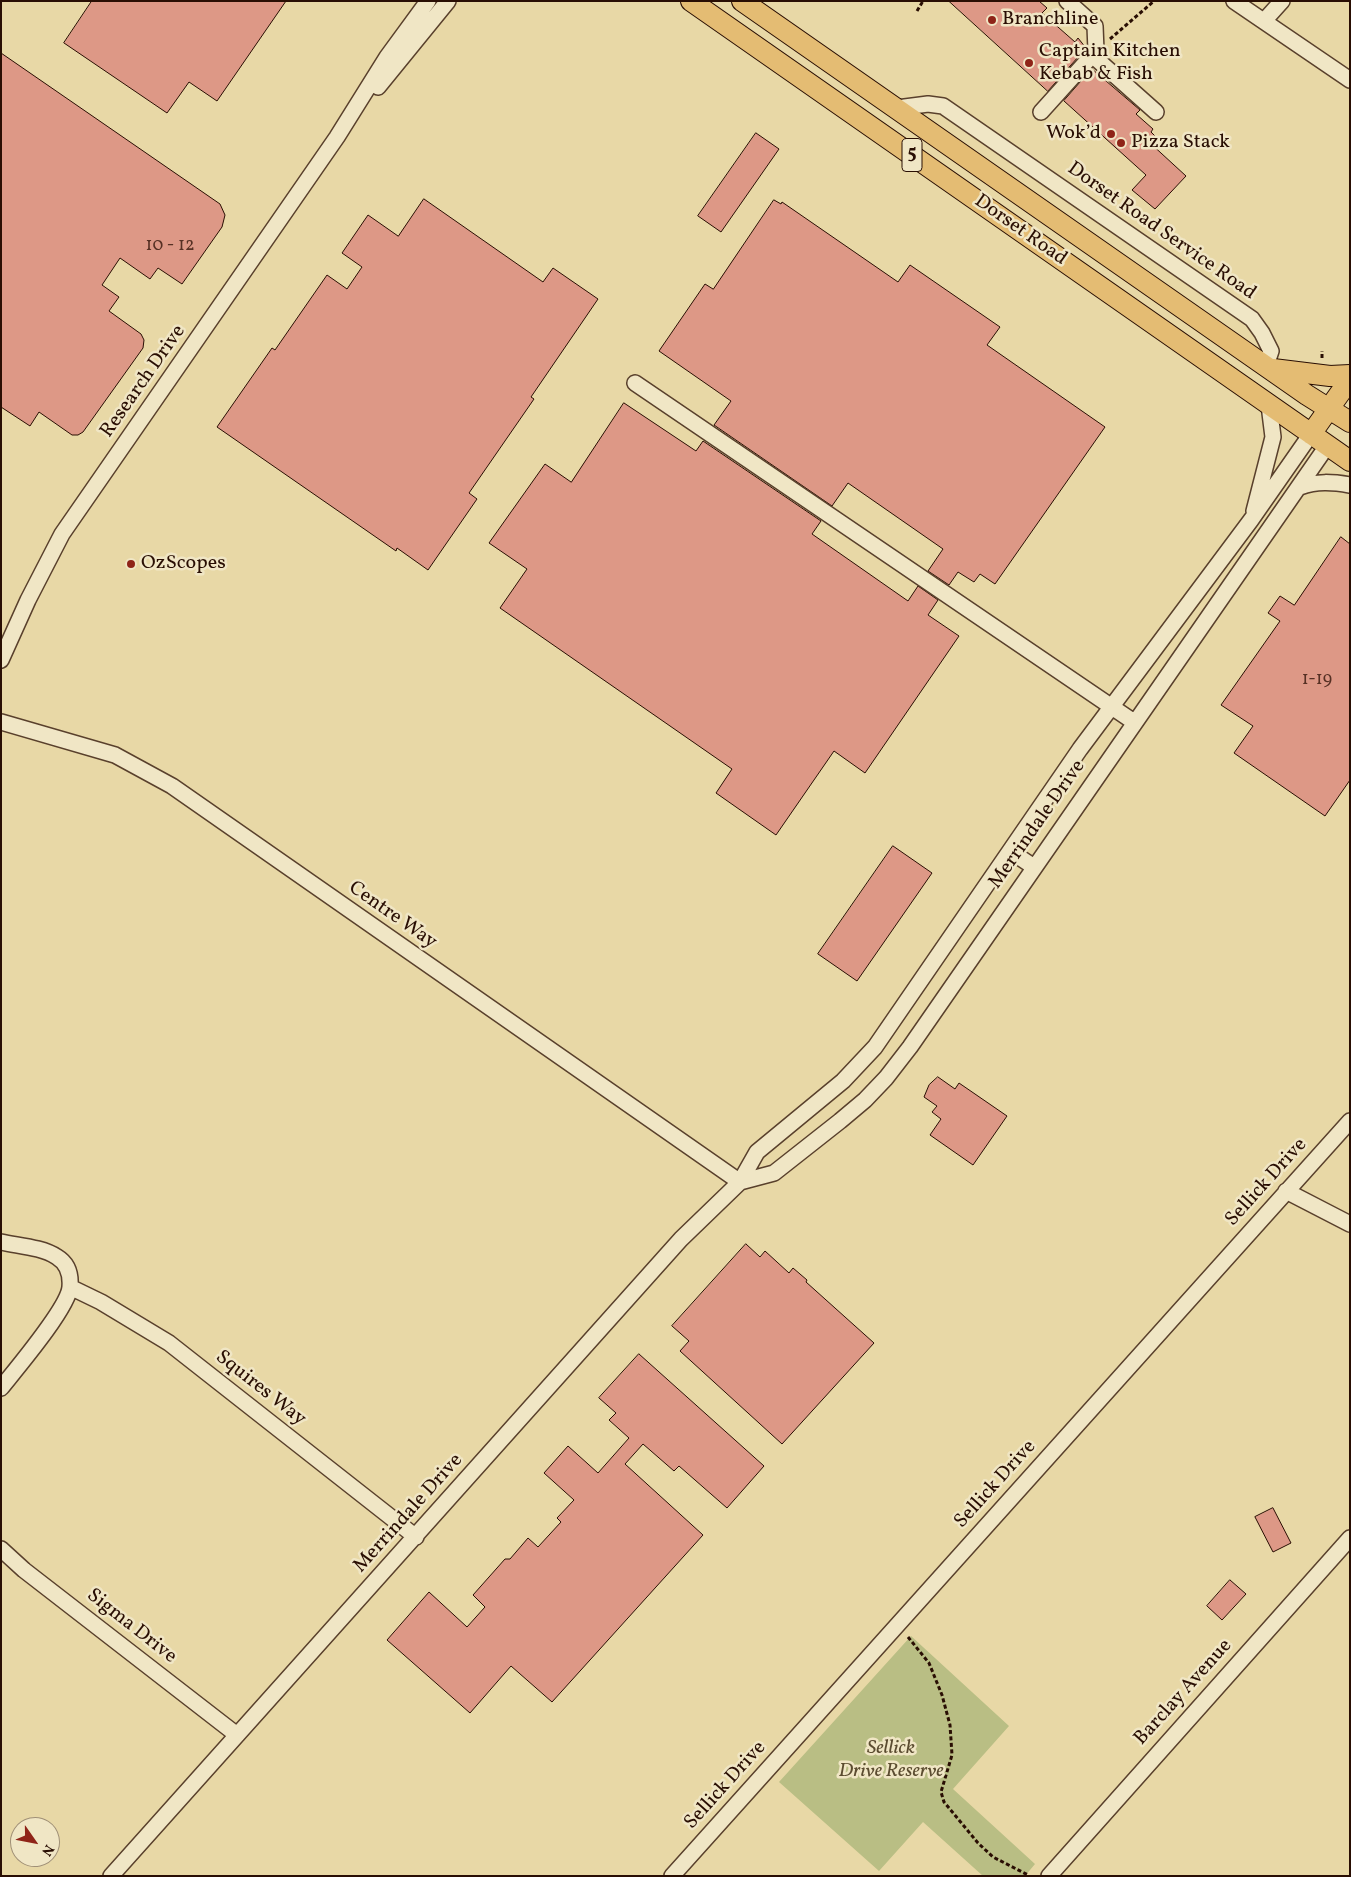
<!DOCTYPE html>
<meta charset="utf-8">
<style>
body{margin:0}
#map{position:relative;width:1351px;height:1877px;overflow:hidden;background:#e8d8a6;font-family:Vollkorn,serif}
canvas{display:block}
.frame{position:absolute;inset:0;border:2px solid #290e03;pointer-events:none}
.north{position:absolute;left:10px;top:1817px;width:50px;height:50px;box-sizing:border-box;background:#f0e6c5;border:1px solid #a09077;border-radius:50%;rotate:123deg;font-size:14px;font-weight:700;line-height:20px;text-align:center;color:#290e03}
.north::after{content:'';display:block;margin:auto;width:18px;height:22px;background:#8f2418;clip-path:polygon(50% 0,100% 100%,50% 72%,0 100%)}
</style>
<div id="map">
<canvas width="1351" height="1877"></canvas>
<div class="frame"></div>
<div class="north">N</div>
</div>
<script>
const context = document.querySelector('canvas').getContext('2d');
context.lineJoin = 'round';
function fillPath(path, color) { context.fillStyle = color; context.fill(path, 'evenodd'); }
function stroke(path, color, width, dash) { context.strokeStyle = color; context.lineWidth = width; context.lineCap = dash ? 'butt' : 'round'; context.setLineDash(dash || []); context.stroke(path); }
function drawText(font, color, halo, rows, align = 'center') {
  context.font = font + ' Vollkorn,serif'; context.lineWidth = 5; context.setLineDash([]); context.textBaseline = 'middle'; context.strokeStyle = halo; context.fillStyle = color; for (const [text, x, y, turn = 0] of rows) {
    context.save(); context.translate(x, y); context.rotate((+turn || 0) * Math.PI / 180); context.textAlign = isNaN(turn) ? turn : align; if (halo) context.strokeText(text, 0, 0); context.fillText(text, 0, 0); context.restore();
  }
}
fillPath(new Path2D(`
 M 911,1636 L 1009,1726 L 953,1789 L 1035,1864 L 1025,1876 L 983,1876 L 923,1822 L 879,1871 L 779,1782 Z`), '#b9be84');
const building = new Path2D(`
 M 92,1 L 286,1 L 217,101 L 189,82 L 167,113 L 64,43 Z
 M 949,1 L 1039,1 L 1047,8 L 1042,13 L 1075,42 L 1078,38 L 1086,48 L 1048,91 Z
 M 1,53 L 220,204 L 225,215 L 222,227 L 182,284 L 158,268 L 150,279 L 120,258 L 102,285 L 119,297 L 109,311 L 141,334 L 144,340 L 143,348 L 83,432 L 78,435 L 72,435 L 39,412 L 30,426 L 1,407 Z
 M 1092,69 L 1140,110 L 1136,114 L 1153,129 L 1151,132 L 1155,136 L 1149,142 L 1186,176 L 1155,209 L 1132,190 L 1146,175 L 1064,101 Z
 M 756,133 L 779,149 L 721,232 L 698,216 Z
 M 424,199 L 543,282 L 553,268 L 598,299 L 531,397 L 534,399 L 469,493 L 477,499 L 428,570 L 397,548 L 396,551 L 217,427 L 272,348 L 275,350 L 327,275 L 347,289 L 362,267 L 342,253 L 368,215 L 398,236 Z
 M 774,200 L 781,204 L 782,202 L 898,282 L 910,265 L 1000,327 L 987,345 L 1105,427 L 995,584 L 980,574 L 974,582 L 958,572 L 949,585 L 928,571 L 943,549 L 848,483 L 832,506 L 714,425 L 731,401 L 659,351 L 705,284 L 713,289 Z
 M 624,403 L 696,451 L 703,441 L 821,521 L 812,534 L 908,601 L 918,586 L 938,600 L 928,615 L 959,636 L 865,773 L 834,751 L 776,835 L 716,793 L 732,769 L 500,608 L 527,569 L 489,543 L 545,464 L 571,482 Z
 M 1341,537 L 1350,544 L 1350,780 L 1325,816 L 1234,753 L 1253,726 L 1221,705 L 1280,621 L 1268,613 L 1280,596 L 1294,605 Z
 M 893,846 L 932,873 L 857,981 L 818,954 Z
 M 938,1077 L 955,1089 L 959,1083 L 1007,1116 L 973,1165 L 930,1135 L 941,1119 L 932,1112 L 937,1106 L 924,1097 L 929,1085 Z
 M 746,1244 L 760,1257 L 765,1251 L 789,1273 L 793,1268 L 807,1280 L 806,1282 L 874,1343 L 782,1444 L 680,1351 L 689,1341 L 672,1326 Z
 M 639,1354 L 764,1466 L 727,1508 L 679,1466 L 674,1471 L 643,1444 L 625,1464 L 703,1535 L 552,1702 L 511,1666 L 470,1713 L 387,1640 L 429,1592 L 467,1627 L 485,1607 L 473,1595 L 505,1559 L 510,1559 L 528,1538 L 538,1547 L 561,1522 L 557,1518 L 574,1500 L 544,1473 L 568,1446 L 598,1473 L 629,1438 L 609,1420 L 616,1413 L 599,1398 Z
 M 1273,1508 L 1291,1543 L 1273,1552 L 1255,1517 Z
 M 1230,1580 L 1246,1594 L 1222,1620 L 1207,1606 Z`);
fillPath(building, '#dd9886');
stroke(building, '#290e03', 1);
const minor = new Path2D(`
 M 1234,1 L 1350,80
 M 1264,21 L 1282,1
 M 1092,55 L 1156,112
 M 378,87 L 448,1
 M 897,108 L 928,104 L 943,106 L 1252,319 L 1262,333 L 1271,351 L 1266,366
 M 1041,112 L 1096,51 L 1095,26 L 1067,1
 M 635,383 L 1134,722
 M 1300,487 C 1317,481 1332,482 1350,485
 M 1254,511 L 1273,437 L 1269,405
 M 1,660 L 28,600 L 62,534 L 337,137 L 387,57 L 428,1
 M 1,722 L 115,755 L 172,786 L 740,1182
 M 1010,851 L 1034,867
 M 740,1182 L 774,1173 L 840,1121 L 865,1100 L 886,1078 L 910,1047 L 1327,446
 M 1286,1191 L 1350,1224
 M 1,1242 C 19,1246 42,1247 57,1257 C 67,1263 71,1274 70,1287 C 68,1308 17,1368 1,1388
 M 70,1287 L 101,1302 L 169,1343 L 416,1537
 M 1,1549 L 24,1570 L 237,1735
 M 111,1876 L 681,1239 L 740,1182 L 757,1152 L 843,1081 L 875,1047 L 1080,749 L 1251,520 L 1311,434
 M 672,1876 L 1350,1121
 M 1049,1876 L 1350,1538`);
const major = new Path2D(`
 M 691,1 L 1350,461
 M 742,1 L 1307,395 L 1350,422
 M 1273,369 L 1330,376 L 1350,375
 M 1311,434 L 1350,379`);
stroke(minor, '#59402c', 18);
stroke(major, '#290e03', 22);
stroke(new Path2D(`
 M 917,11 L 923,1
 M 1110,39 L 1154,1
 M 1322,358 L 1322,351
 M 908,1637 L 929,1663 L 942,1695 L 950,1725 L 952,1755 L 941,1792 L 944,1802 L 978,1843 L 993,1857 L 1028,1875`), '#290e03', 3, [4, 2.5]);
stroke(minor, '#f0e6c5', 15);
stroke(major, '#e4bc73', 20);
for (const [x, y, r, color] of [
 [992,20,5,"#8f2418"],
 [1029,63,5,"#8f2418"],
 [1111,134,5,"#8f2418"],
 [1121,143,5,"#8f2418"],
 [131,564,5,"#8f2418"]
]) { const dot = new Path2D(); dot.arc(x, y, r, 0, 2 * Math.PI); context.fillStyle = color; context.fill(dot); stroke(dot, '#f0e6c5', 2); }
drawText('18px', '#563024', null, [
 ["10 - 12",170,247],
 ["1-19",1317,681]
]);
for (const [x, y, w] of [
 [912,155,20]
]) { const box = new Path2D(); box.roundRect(x - w / 2, y - 16.5, w, 33, 4); context.fillStyle = '#f0e6c5'; context.fill(box); stroke(box, '#290e03', 1); }
drawText('bold 19px', '#290e03', null, [
 ["5",912,155]
]);
drawText('20px', '#290e03', '#f0e6c5', [
 ["Branchline",1002,20],
 ["Captain Kitchen",1039,52],
 ["Kebab & Fish",1039,75],
 ["Wok’d",1101,134,"right"],
 ["Pizza Stack",1131,143],
 ["OzScopes",141,564]
], 'left');
drawText('20px', '#290e03', '#f0e6c5', [
 ["Dorset Road",1020,231,35],
 ["Dorset Road Service Road",1161,232,35],
 ["Research Drive",144,382,-55],
 ["Merrindale Drive",1038,825,-55],
 ["Centre Way",392,916,35],
 ["Sellick Drive",1267,1183,-48],
 ["Squires Way",260,1389,38],
 ["Sellick Drive",996,1485,-48],
 ["Merrindale Drive",409,1514,-48],
 ["Sigma Drive",131,1627,38],
 ["Barclay Avenue",1184,1693,-48],
 ["Sellick Drive",726,1786,-48]
]);
drawText('italic 20px', '#5b4c30', '#f0e6c5', [
 ["Sellick",891,1749],
 ["Drive Reserve",891,1772]
]);
</script>
